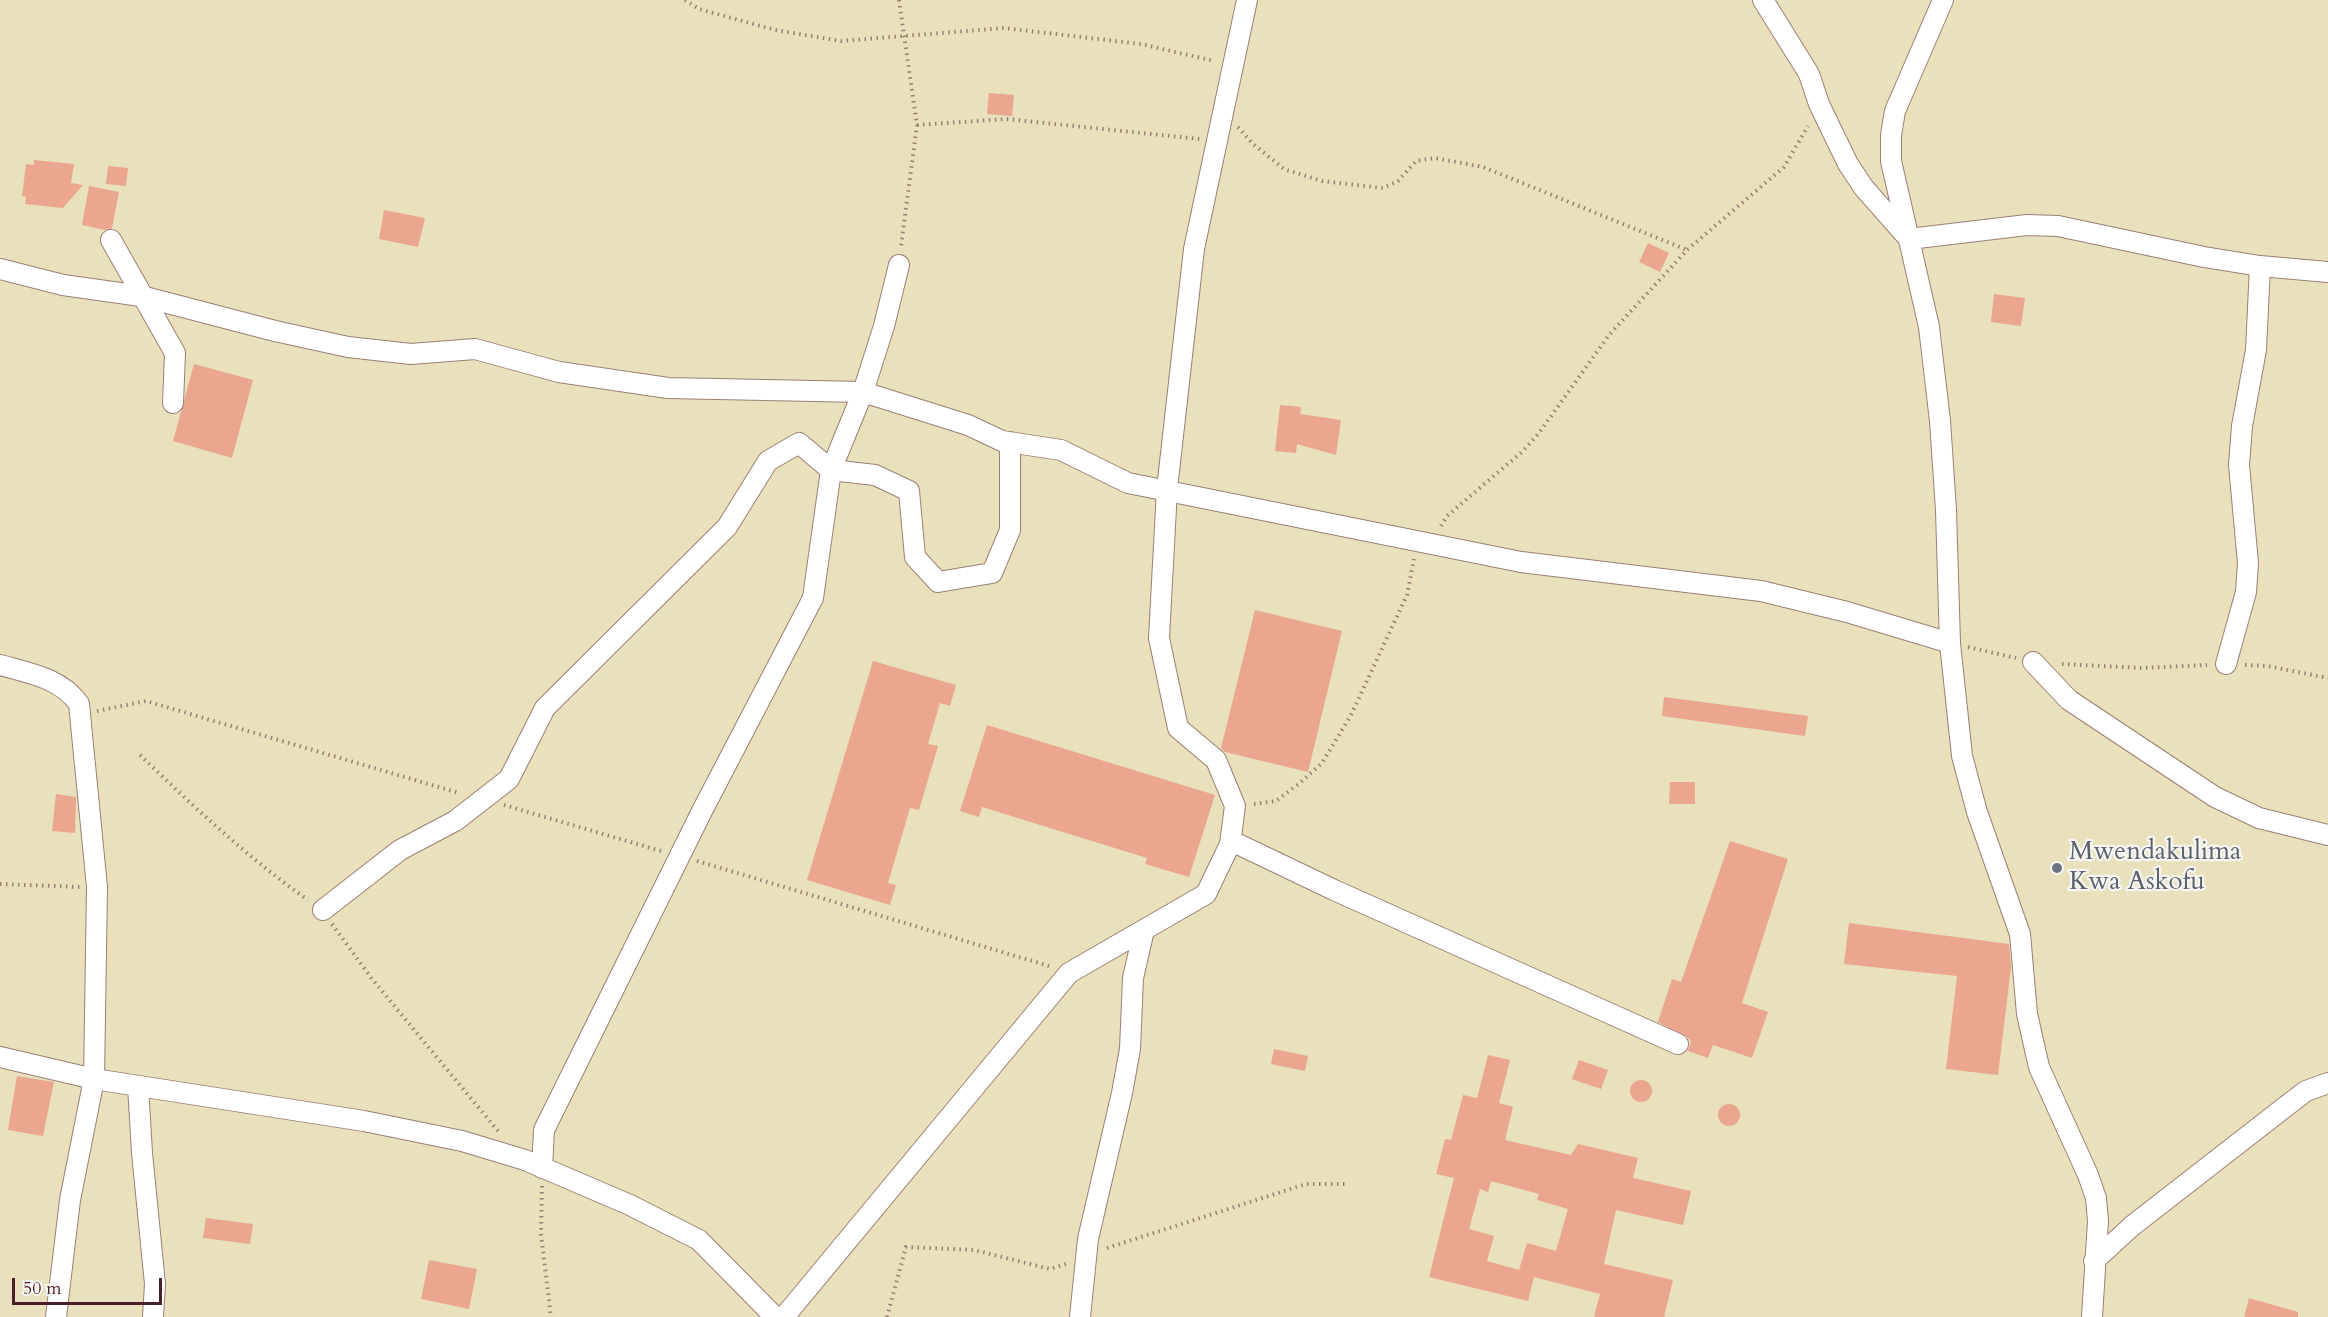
<!DOCTYPE html>
<style>
body{margin:0}
#map{position:relative;width:2328px;height:1317px;overflow:hidden;background:#e9e0bc;font-family:Cardo,serif}
canvas{display:block}
.scale{position:absolute;left:12px;top:1278px;width:150px;height:27px;box-sizing:border-box;border:3px solid #4a1f2b;border-top:0;padding-left:8px;font-size:18px;line-height:21px;white-space:nowrap;color:#4a1f2b;-webkit-text-stroke:4px #f6f6f2;paint-order:stroke}
</style>
<div id="map">
<canvas width="2328" height="1317"></canvas>
<div class="scale">50 m</div>
</div>
<script>
const context = document.querySelector('canvas').getContext('2d');
context.lineJoin = 'round';
function fillPath(path, color) { context.fillStyle = color; context.fill(path, 'evenodd'); }
function stroke(path, color, width, dash) { context.strokeStyle = color; context.lineWidth = width; context.lineCap = dash ? 'butt' : 'round'; context.setLineDash(dash || []); context.stroke(path); }
function drawText(font, color, halo, rows, align = 'center') {
  context.font = font + ' Cardo,serif'; context.lineWidth = 4.5; context.setLineDash([]); context.textBaseline = 'middle'; context.strokeStyle = halo; context.fillStyle = color; for (const [text, x, y, turn = 0] of rows) {
    context.save(); context.translate(x, y); context.rotate((+turn || 0) * Math.PI / 180); context.textAlign = isNaN(turn) ? turn : align; if (halo) context.strokeText(text, 0, 0); context.fillText(text, 0, 0); context.restore();
  }
}
fillPath(new Path2D(`
 M 989,93 L 1014,95 L 1012,116 L 987,114 Z
 M 34,160 L 74,164 L 71,183 L 83,185 L 63,208 L 25,204 L 26,197 L 22,196 L 26,164 L 34,165 Z
 M 108,166 L 128,168 L 126,186 L 106,184 Z
 M 89,186 L 119,192 L 112,228 L 105,230 L 82,225 Z
 M 384,210 L 425,218 L 418,247 L 379,239 Z
 M 1648,243 L 1669,253 L 1660,272 L 1639,262 Z
 M 1994,294 L 2025,298 L 2021,326 L 1991,322 Z
 M 194,364 L 253,380 L 232,458 L 173,441 Z
 M 1280,405 L 1301,407 L 1300,414 L 1341,420 L 1336,455 L 1297,444 L 1296,453 L 1275,451 Z
 M 1255,610 L 1342,631 L 1308,772 L 1225,752 L 1221,748 Z
 M 873,661 L 956,685 L 950,706 L 940,703 L 928,744 L 938,746 L 919,810 L 910,808 L 888,883 L 896,885 L 890,905 L 807,880 Z
 M 1664,697 L 1808,716 L 1805,736 L 1662,716 Z
 M 987,725 L 1215,795 L 1189,877 L 1145,864 L 1147,858 L 982,807 L 979,817 L 960,811 Z
 M 1670,782 L 1695,782 L 1695,804 L 1669,804 Z
 M 56,794 L 76,797 L 75,833 L 52,831 Z
 M 1730,841 L 1788,859 L 1742,1003 L 1768,1012 L 1752,1058 L 1713,1045 L 1708,1058 L 1688,1051 L 1691,1041 L 1687,1037 L 1658,1022 L 1672,979 L 1681,982 Z
 M 1849,923 L 2009,944 L 2011,967 L 1998,1075 L 1946,1069 L 1957,976 L 1844,964 Z
 M 1274,1049 L 1308,1056 L 1305,1071 L 1271,1064 Z
 M 1488,1055 L 1510,1060 L 1499,1103 L 1513,1107 L 1505,1140 L 1571,1155 L 1578,1144 L 1638,1158 L 1633,1178 L 1691,1191 L 1683,1225 L 1616,1210 L 1604,1264 L 1673,1280 L 1664,1317 L 1594,1317 L 1600,1294 L 1534,1277 L 1528,1301 L 1429,1277 L 1454,1178 L 1436,1174 L 1445,1139 L 1451,1140 L 1463,1095 L 1477,1098 ZM 1491,1181 L 1539,1194 L 1537,1200 L 1568,1209 L 1556,1251 L 1527,1243 L 1519,1270 L 1487,1261 L 1494,1236 L 1469,1229 L 1480,1189 L 1488,1192 Z
 M 1579,1060 L 1608,1070 L 1601,1089 L 1572,1079 Z
 M 17,1076 L 54,1082 L 43,1136 L 8,1130 Z
 M1630 1091a11 11 0 1 1 22 0a11 11 0 1 1-22 0Z
 M1718 1115a11 11 0 1 1 22 0a11 11 0 1 1-22 0Z
 M 206,1218 L 253,1224 L 250,1244 L 203,1238 Z
 M 429,1260 L 477,1269 L 469,1309 L 421,1299 Z
 M 2249,1298 L 2298,1312 L 2298,1317 L 2244,1317 Z`), '#eaa68e');
const minor = new Path2D(`
 M 1763,0 L 1809,74 L 1819,104 L 1848,164 L 1864,188 L 1909,239 L 2027,225 L 2058,226 L 2204,257 L 2260,266 L 2328,272
 M 1943,0 L 1895,111 L 1891,135 L 1891,161 L 1929,327 L 1940,421 L 1946,510 L 1950,643 L 1962,756 L 1977,812 L 2020,934 L 2027,1014 L 2039,1067 L 2088,1175 L 2096,1198 L 2098,1221 L 2092,1317
 M 111,240 L 175,353 L 173,403
 M 0,269 L 63,285 L 141,296 L 275,331 L 348,347 L 411,354 L 475,349 L 559,372 L 668,388 L 863,392 L 968,425 L 1002,441 L 1061,450 L 1128,483 L 1521,562 L 1761,591 L 1847,612 L 1950,643
 M 2033,662 L 2069,700 L 2215,797 L 2259,818 L 2328,835
 M 2226,664 L 2246,592 L 2248,563 L 2239,465 L 2242,426 L 2256,350 L 2260,266
 M 0,665 C 29,673 61,678 79,704 L 97,887 L 94,1079 L 70,1200 L 56,1317
 M 1230,844 L 1240,845 L 1334,890 L 1678,1044
 M 323,910 L 400,850 L 455,821 L 509,779 L 545,708 L 727,527 L 768,461 L 799,443 L 831,470 L 875,475 L 909,491 L 915,557 L 938,582 L 992,573 L 1010,530 L 1010,442
 M 0,1057 L 94,1079 L 364,1121 L 462,1141 L 525,1160 L 630,1205 L 699,1240 L 775,1317
 M 138,1086 L 142,1153 L 155,1284 L 153,1317
 M 542,1168 L 544,1130 L 702,811 L 813,598 L 831,470 L 863,392 L 884,326 L 899,265
 M 2094,1261 L 2132,1226 L 2285,1107 L 2306,1091 L 2328,1083
 M 784,1317 L 1069,973 L 1206,894 L 1230,844 L 1235,806 L 1216,760 L 1178,728 L 1159,638 L 1167,489 L 1194,249 L 1247,0
 M 1080,1317 L 1088,1239 L 1122,1093 L 1130,1049 L 1133,978 L 1144,930`);
stroke(minor, '#9a8074', 22);
stroke(new Path2D(`
 M 685,0 L 699,9 L 775,30 L 841,41 L 1004,28 L 1141,44 L 1214,61
 M 899,0 L 917,125 L 901,246
 M 917,125 L 1006,119 L 1200,139
 M 1238,127 L 1253,144 L 1284,169 L 1322,181 L 1383,188 L 1398,181 L 1416,161 L 1435,158 L 1483,167 L 1687,250
 M 1441,526 L 1447,516 L 1523,451 L 1539,433 L 1609,335 L 1687,250 L 1784,167 L 1808,126
 M 1968,647 L 2016,658
 M 2062,664 L 2142,668 L 2207,665
 M 2245,665 L 2267,666 L 2328,678
 M 97,711 L 146,701 L 459,793
 M 140,755 C 194,807 247,857 308,900
 M 1254,804 L 1276,801 L 1301,782 L 1322,763 L 1351,715 L 1407,595 L 1414,559
 M 504,805 L 661,851
 M 697,861 L 1049,966
 M 0,884 L 80,887
 M 332,924 L 372,979 L 498,1131
 M 542,1186 L 541,1234 L 551,1317
 M 1107,1248 L 1306,1184 L 1345,1184
 M 887,1317 L 906,1247 L 974,1250 L 1050,1269 L 1066,1264`), '#9a8074', 4, [1.5, 4.5]);
stroke(minor, '#fff', 20);
for (const [x, y, r, color] of [
 [2057,868,6,"#6b7280"]
]) { const dot = new Path2D(); dot.arc(x, y, r, 0, 2 * Math.PI); context.fillStyle = color; context.fill(dot); stroke(dot, '#f6f6f2', 2); }
drawText('26px', '#5b616d', '#f6f6f2', [
 ["Mwendakulima",2069,853],
 ["Kwa Askofu",2069,883]
], 'left');
</script>
